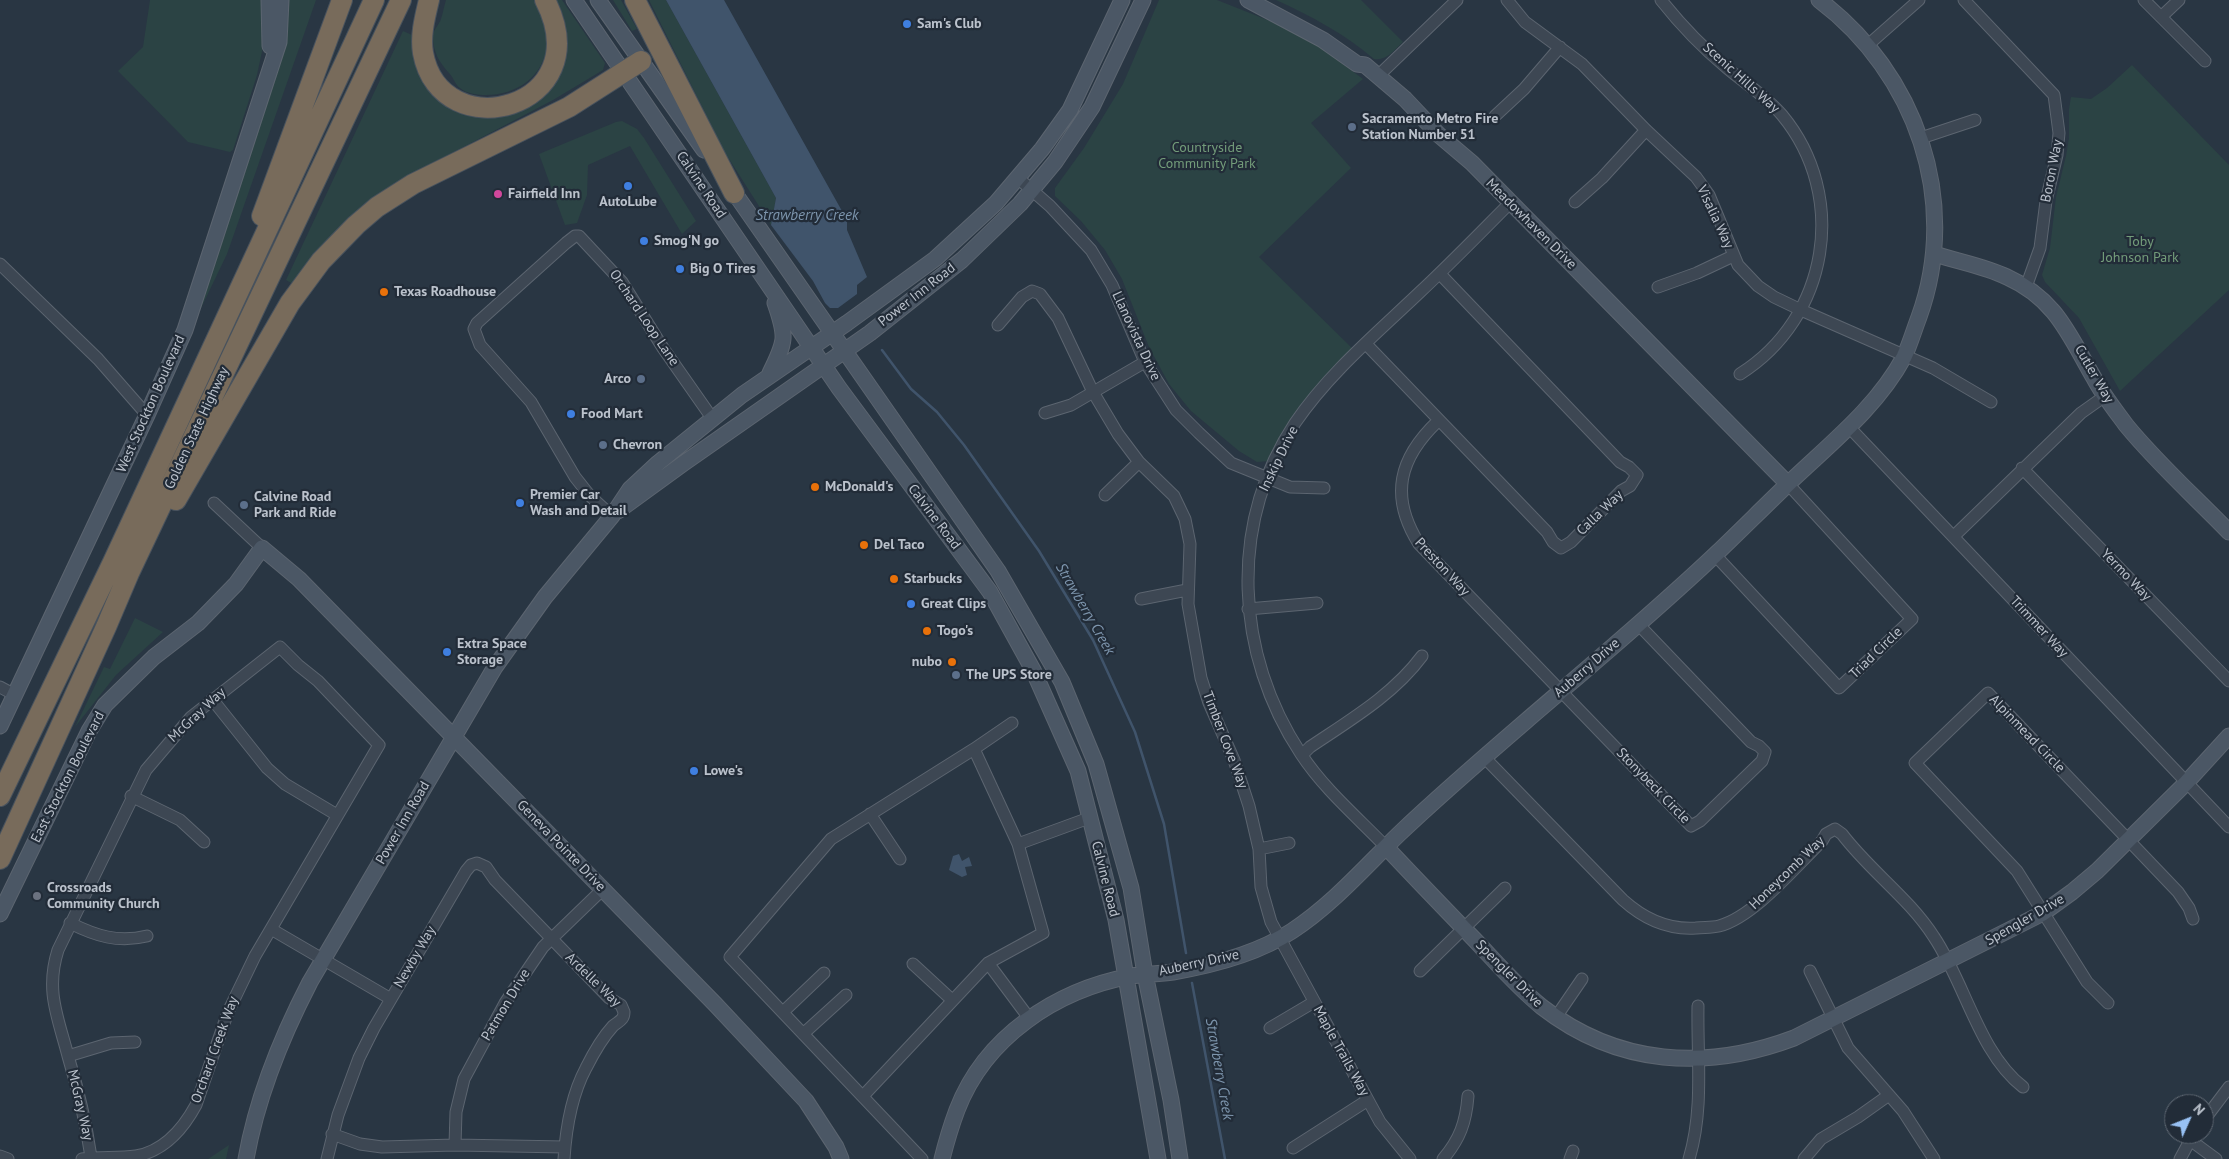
<!DOCTYPE html>
<style>
body{margin:0}
#map{position:relative;width:2229px;height:1159px;overflow:hidden;background:#293643;font-family:"PT Sans",sans-serif}
canvas{display:block}
.north{position:absolute;left:2164px;top:1094px;width:50px;height:50px;box-sizing:border-box;background:#222c38;border:1px solid #5f6873;border-radius:50%;rotate:46deg;font-size:14px;font-weight:700;line-height:20px;text-align:center;color:#bbc2cc}
.north::after{content:'';display:block;margin:auto;width:18px;height:22px;background:#98c1f4;clip-path:polygon(50% 0,100% 100%,50% 72%,0 100%)}
</style>
<div id="map">
<canvas width="2229" height="1159"></canvas>
<div class="north">N</div>
</div>
<script>
const context = document.querySelector('canvas').getContext('2d');
context.lineJoin = 'round';
function fillPath(path, color) { context.fillStyle = color; context.fill(path, 'evenodd'); }
function stroke(path, color, width, dash) { context.strokeStyle = color; context.lineWidth = width; context.lineCap = dash ? 'butt' : 'round'; context.setLineDash(dash || []); context.stroke(path); }
function drawText(font, color, halo, rows, align = 'center') {
  context.font = font + ' "PT Sans",sans-serif'; context.lineWidth = 4.5; context.setLineDash([]); context.textBaseline = 'middle'; context.strokeStyle = halo; context.fillStyle = color; for (const [text, x, y, turn = 0] of rows) {
    context.save(); context.translate(x, y); context.rotate((+turn || 0) * Math.PI / 180); context.textAlign = isNaN(turn) ? turn : align; if (halo) context.strokeText(text, 0, 0); context.fillText(text, 0, 0); context.restore();
  }
}
fillPath(new Path2D(`
 M 150,0 L 263,0 L 264,42 L 257,75 L 233,150 L 230,152 L 188,142 L 118,71 L 143,47 Z
 M 286,0 L 316,0 L 227,254 L 191,329 L 280,63 L 287,31 Z
 M 446,0 L 534,0 C 540,14 548,29 547,44 C 544,77 516,95 486,95 C 478,95 467,94 460,88 C 455,85 454,78 449,73 C 439,62 433,52 433,36 C 433,30 439,25 441,19 C 443,13 444,6 446,0 Z
 M 556,0 L 562,0 L 605,63 L 603,70 L 553,100 L 414,173 L 295,285 L 286,280 L 403,31 L 412,35 C 415,84 448,125 501,117 C 555,109 583,45 556,0 Z
 M 613,0 L 621,0 L 637,29 L 632,31 Z
 M 649,0 L 666,0 L 776,198 L 771,225 L 724,151 Z
 M 1159,0 L 1217,0 L 1280,25 L 1320,47 L 1363,79 L 1311,123 L 1351,168 L 1259,257 L 1354,350 C 1317,384 1287,414 1269,461 L 1257,462 L 1239,451 L 1191,411 L 1169,384 L 1149,347 L 1122,279 L 1105,250 L 1081,221 L 1055,196 L 1055,188 L 1084,148 L 1123,84 Z
 M 1276,0 L 1361,0 L 1403,42 C 1394,50 1387,61 1374,59 C 1345,34 1311,16 1276,0 Z
 M 2132,65 L 2229,165 L 2229,290 L 2120,391 L 2079,318 L 2045,282 L 2042,275 L 2050,248 L 2056,197 L 2066,156 L 2069,138 L 2069,109 L 2071,97 L 2091,99 L 2107,88 Z
 M 622,121 L 637,129 L 644,138 L 696,221 L 682,234 L 630,146 L 588,165 L 587,195 L 577,223 L 565,225 L 539,154 L 616,122 Z
 M 135,618 L 163,632 L 116,675 L 75,727 L 104,667 L 110,669 Z
 M 229,1145 L 226,1159 L 208,1159 Z`), '#2b4344');
fillPath(new Path2D(`
 M 666,0 L 724,0 L 847,220 L 847,230 L 867,277 L 857,285 L 857,294 L 838,308 L 830,308 L 825,303 L 813,281 L 771,225 L 776,198 Z
 M 959,854 L 962,861 L 969,857 L 972,866 L 965,867 L 967,875 L 962,877 L 949,870 L 953,856 Z`), '#40546b');
stroke(new Path2D(`
 M 882,350 L 911,389 L 937,412 L 964,445 L 1039,551 L 1093,640 L 1135,732 L 1164,824 L 1186,953
 M 1192,983 L 1225,1159`), '#40546b', 2.5);
const street = new Path2D(`
 M 1507,0 L 1525,22 L 1582,64 L 1646,130 L 1696,177 L 1709,195 L 1738,265 L 1758,286 L 1774,297 L 1801,310 L 1933,368 L 1991,402
 M 1661,0 C 1680,24 1703,48 1727,68 C 1746,84 1766,96 1782,115 C 1849,196 1829,318 1740,374
 M 1964,0 L 2054,95 L 2059,133 L 2057,155 L 2046,201 L 2040,248 L 2026,287
 M 2144,0 L 2205,61
 M 2161,17 L 2179,0
 M 1868,45 L 1919,0
 M 1378,76 L 1457,0
 M 1495,116 L 1524,89 L 1560,47
 M 1921,138 L 1975,120
 M 1018,178 L 1050,206 L 1091,250 L 1112,285 L 1145,362 L 1176,410 L 1199,433 L 1231,463 L 1290,487 L 1324,488
 M 1575,202 L 1602,178 L 1646,130
 M 0,264 L 98,359 L 147,415
 M 1658,287 L 1697,273 L 1733,256
 M 998,325 L 1022,297 L 1032,291 L 1040,294 L 1058,318 L 1093,392 L 1118,434 L 1139,462 L 1174,496 L 1185,519 L 1190,544 L 1188,604 L 1201,678 L 1209,703 L 1234,760 L 1249,806 L 1259,849 L 1261,887 L 1271,922 L 1380,1122 L 1410,1159
 M 1366,344 L 1547,532 L 1553,542 L 1561,548 L 1571,542 L 1621,491 L 1630,486 L 1637,475 L 1629,467 L 1620,462 L 1440,274
 M 1045,413 L 1071,405 L 1145,362
 M 1438,421 C 1399,458 1389,496 1419,544 L 1691,826 L 1700,821 L 1762,761 L 1765,752 L 1759,746 L 1751,742 L 1638,624
 M 1849,427 L 2229,827
 M 2022,468 L 2229,681
 M 1105,495 L 1139,462
 M 214,503 L 262,548
 M 612,516 L 590,496 L 575,477 L 531,402 L 480,345 L 474,329 L 477,323 L 566,243 L 575,236 L 579,236 L 622,282 L 663,348 L 712,418
 M 1954,536 L 2081,413 L 2105,396
 M 1715,555 L 1839,688 L 1912,619 L 1788,484
 M 1141,599 L 1187,590
 M 1248,609 L 1317,603
 M 0,687 L 15,695
 M 212,699 L 267,768 L 285,784 L 337,815
 M 974,749 L 1012,723
 M 1302,755 L 1310,747 C 1350,720 1393,695 1422,656
 M 1484,757 L 1623,900 C 1644,919 1667,930 1696,928 C 1704,927 1711,928 1719,926 C 1754,917 1796,866 1822,841 L 1826,834 L 1835,829 L 1842,834 C 1870,871 1909,898 1934,937 C 1965,983 1979,1053 2023,1087
 M 131,796 L 180,820 L 204,842
 M 870,814 L 900,859
 M 1386,847 C 1357,817 1324,789 1301,754 C 1235,654 1228,525 1295,423 C 1329,373 1377,333 1420,292 C 1451,263 1480,233 1510,203
 M 1259,849 L 1289,843
 M 70,923 C 96,936 118,943 147,936
 M 271,929 L 391,999
 M 988,963 L 1029,1018
 M 913,964 L 952,1000
 M 1420,971 L 1505,888
 M 1810,971 L 1848,1048 L 1903,1111 L 1934,1159
 M 2108,1003 L 2087,982 L 2017,871 L 1915,763 L 1988,693 L 2178,892 L 2189,908 L 2193,919
 M 783,1012 L 824,973
 M 1556,1017 L 1582,979
 M 1270,1028 L 1314,1002
 M 803,1034 L 846,995
 M 68,1056 L 111,1043 L 135,1042
 M 863,1096 L 988,963 L 1043,933 L 1018,844
 M 2204,1120 L 2229,1087
 M 332,1134 L 360,1144 L 382,1147 L 455,1145 L 565,1147
 M 2182,1134 L 2216,1159
 M 455,1145 L 456,1112 L 464,1079 L 505,1003 L 543,947 L 603,889
 M 1293,1148 L 1368,1100
 M 0,1156 L 8,1159
 M 82,1159 C 99,1156 118,1159 136,1156 C 164,1151 183,1129 196,1105 L 228,1012 L 255,956 L 379,745 L 318,681 L 298,665 L 280,647 L 191,717 L 146,770 L 58,950 C 45,991 58,1017 68,1056 C 78,1089 86,1123 91,1157 L 92,1159
 M 327,1159 L 338,1115 L 359,1058 L 374,1028 L 466,871 L 471,865 L 477,863 L 486,867 L 495,880 L 609,998 L 621,1005 L 624,1012 C 624,1020 619,1021 613,1026 C 602,1038 593,1054 586,1068 C 571,1096 566,1128 564,1159
 M 922,1159 L 730,957 L 831,839 L 974,749 L 1018,844 L 1089,818
 M 1443,1159 C 1460,1139 1466,1122 1468,1096
 M 1570,1159 L 1573,1151
 M 1689,1159 C 1704,1109 1697,1057 1698,1006
 M 1804,1159 L 1821,1139 L 1858,1117 L 1889,1095
 M 2180,1159 L 2193,1135`);
const secondary = new Path2D(`
 M 269,0 L 270,46
 M 574,0 L 839,388 L 990,592 L 1033,670 L 1078,771 L 1116,920 L 1158,1159
 M 598,0 L 704,150
 M 1248,0 L 1323,40 L 1357,64 L 1365,65 L 1405,99 L 1439,135 L 1472,163 L 1788,484
 M 729,185 L 998,571 L 1062,682 L 1096,764 L 1131,888 L 1145,974 L 1171,1100 L 1180,1159
 M 1935,254 C 1959,262 1984,266 2007,277 C 2056,299 2069,335 2094,378 C 2103,395 2115,410 2126,425 C 2157,463 2195,497 2229,532
 M 770,373 C 786,341 787,337 775,303
 M 618,511 L 684,463 L 870,333 L 962,260 L 1020,204 L 1055,162 L 1092,107 L 1143,0
 M 0,726 L 147,415 L 185,330 L 279,42 L 281,0
 M 1386,847 C 1415,878 1444,908 1473,938 C 1495,961 1517,987 1542,1007 C 1618,1066 1706,1071 1794,1038 L 2043,913 L 2072,892 L 2097,871 L 2186,783 L 2229,736
 M 0,914 L 89,731 L 105,705 L 154,657 L 198,623 L 236,584 L 262,548 L 299,579 L 715,1004 L 806,1101 L 836,1147 L 841,1159
 M 246,1159 C 257,1097 281,1038 310,982 L 495,667 L 545,597 L 612,516 L 630,489 L 658,463 L 742,395 L 847,323 L 935,259 L 996,203 L 1042,149 L 1070,110 L 1122,0
 M 942,1159 C 946,1143 951,1126 957,1110 C 985,1037 1056,990 1131,976 C 1145,974 1159,974 1173,972 C 1214,965 1257,954 1292,931 C 1332,905 1365,867 1399,834 C 1440,795 1483,758 1526,721 C 1590,666 1656,611 1717,553 C 1742,529 1766,505 1790,482 C 1831,443 1877,407 1904,357 C 1910,344 1914,330 1919,317 C 1961,201 1916,73 1819,0`);
const highway = new Path2D(`
 M 429,0 C 425,17 420,35 423,53 C 441,150 601,109 545,0
 M 635,0 L 734,193
 M 262,216 L 342,0
 M 176,500 L 290,303 L 321,261 L 356,225 L 377,207 L 413,184 L 569,107 L 641,61
 M 0,796 L 113,562 L 374,0
 M 0,859 L 106,627 L 129,573 L 401,0`);
stroke(street, '#5c6570', 13);
stroke(secondary, '#5c6570', 17);
stroke(highway, '#48525d', 22);
stroke(street, '#3d4753', 11);
stroke(secondary, '#4b5765', 15);
stroke(highway, '#786b5b', 20);
for (const [x, y, r, color] of [
 [907,24,5,"#3f7fe0"],
 [1352,127,5,"#5c6f8a"],
 [628,186,5,"#3f7fe0"],
 [498,194,5,"#d1479c"],
 [644,241,5,"#3f7fe0"],
 [680,269,5,"#3f7fe0"],
 [384,292,5,"#e8710a"],
 [641,379,5,"#5c6f8a"],
 [571,414,5,"#3f7fe0"],
 [603,445,5,"#5c6f8a"],
 [815,487,5,"#e8710a"],
 [520,503,5,"#3f7fe0"],
 [244,505,5,"#5c6f8a"],
 [864,545,5,"#e8710a"],
 [894,579,5,"#e8710a"],
 [911,604,5,"#3f7fe0"],
 [927,631,5,"#e8710a"],
 [447,652,5,"#3f7fe0"],
 [952,662,5,"#e8710a"],
 [956,675,5,"#5c6f8a"],
 [694,771,5,"#3f7fe0"],
 [37,896,5,"#6b7280"]
]) { const dot = new Path2D(); dot.arc(x, y, r, 0, 2 * Math.PI); context.fillStyle = color; context.fill(dot); stroke(dot, '#222c38', 2); }
drawText('bold 14px', '#bbc2cc', '#222c38', [
 ["Sam's Club",917,24],
 ["Sacramento Metro Fire",1362,119],
 ["Station Number 51",1362,135],
 ["Fairfield Inn",508,194],
 ["AutoLube",628,202,"center"],
 ["Smog'N go",654,241],
 ["Big O Tires",690,269],
 ["Texas Roadhouse",394,292],
 ["Arco",631,379,"right"],
 ["Food Mart",581,414],
 ["Chevron",613,445],
 ["McDonald's",825,487],
 ["Premier Car",530,495],
 ["Wash and Detail",530,511],
 ["Calvine Road",254,497],
 ["Park and Ride",254,513],
 ["Del Taco",874,545],
 ["Starbucks",904,579],
 ["Great Clips",921,604],
 ["Togo's",937,631],
 ["Extra Space",457,644],
 ["Storage",457,660],
 ["nubo",942,662,"right"],
 ["The UPS Store",966,675],
 ["Lowe's",704,771],
 ["Crossroads",47,888],
 ["Community Church",47,904]
], 'left');
drawText('14px', '#bbc2cc', '#222c38', [
 ["Scenic Hills Way",1741,78,42],
 ["Boron Way",2052,171,-79],
 ["Calvine Road",701,185,56],
 ["Visalia Way",1715,217,65],
 ["Meadowhaven Drive",1531,224,45],
 ["Power Inn Road",917,295,-38],
 ["Orchard Loop Lane",644,318,56],
 ["Llanovista Drive",1136,336,65],
 ["Cutler Way",2094,374,60],
 ["West Stockton Boulevard",151,404,-66],
 ["Golden State Highway",197,428,-65],
 ["Inskip Drive",1279,459,-64],
 ["Calla Way",1600,513,-44],
 ["Calvine Road",934,517,53],
 ["Preston Way",1442,567,47],
 ["Yermo Way",2126,575,46],
 ["Trimmer Way",2039,627,47],
 ["Triad Circle",1876,653,-44],
 ["Auberry Drive",1587,668,-41],
 ["McGray Way",197,715,-43],
 ["Alpinmead Circle",2027,734,46],
 ["Timber Cove Way",1225,740,69],
 ["East Stockton Boulevard",68,777,-63],
 ["Stonybeck Circle",1653,786,46],
 ["Power Inn Road",403,823,-60],
 ["Geneva Pointe Drive",561,846,46],
 ["Honeycomb Way",1787,873,-44],
 ["Calvine Road",1105,879,76],
 ["Spengler Drive",2025,920,-30],
 ["Newby Way",415,957,-60],
 ["Auberry Drive",1199,963,-12],
 ["Spengler Drive",1509,974,45],
 ["Ardelle Way",593,980,44],
 ["Patmon Drive",506,1005,-59],
 ["Orchard Creek Way",215,1050,-70],
 ["Maple Trails Way",1341,1051,61],
 ["McGray Way",80,1105,77]
]);
drawText('14px', '#739c7a', '#222c38', [
 ["Countryside",1207,148],
 ["Community Park",1207,164],
 ["Toby",2140,242],
 ["Johnson Park",2140,258]
]);
drawText('italic 15px', '#7d95ad', '#222c38', [
 ["Strawberry Creek",807,216],
 ["Strawberry Creek",1085,609,60],
 ["Strawberry Creek",1219,1069,80]
]);
</script>
